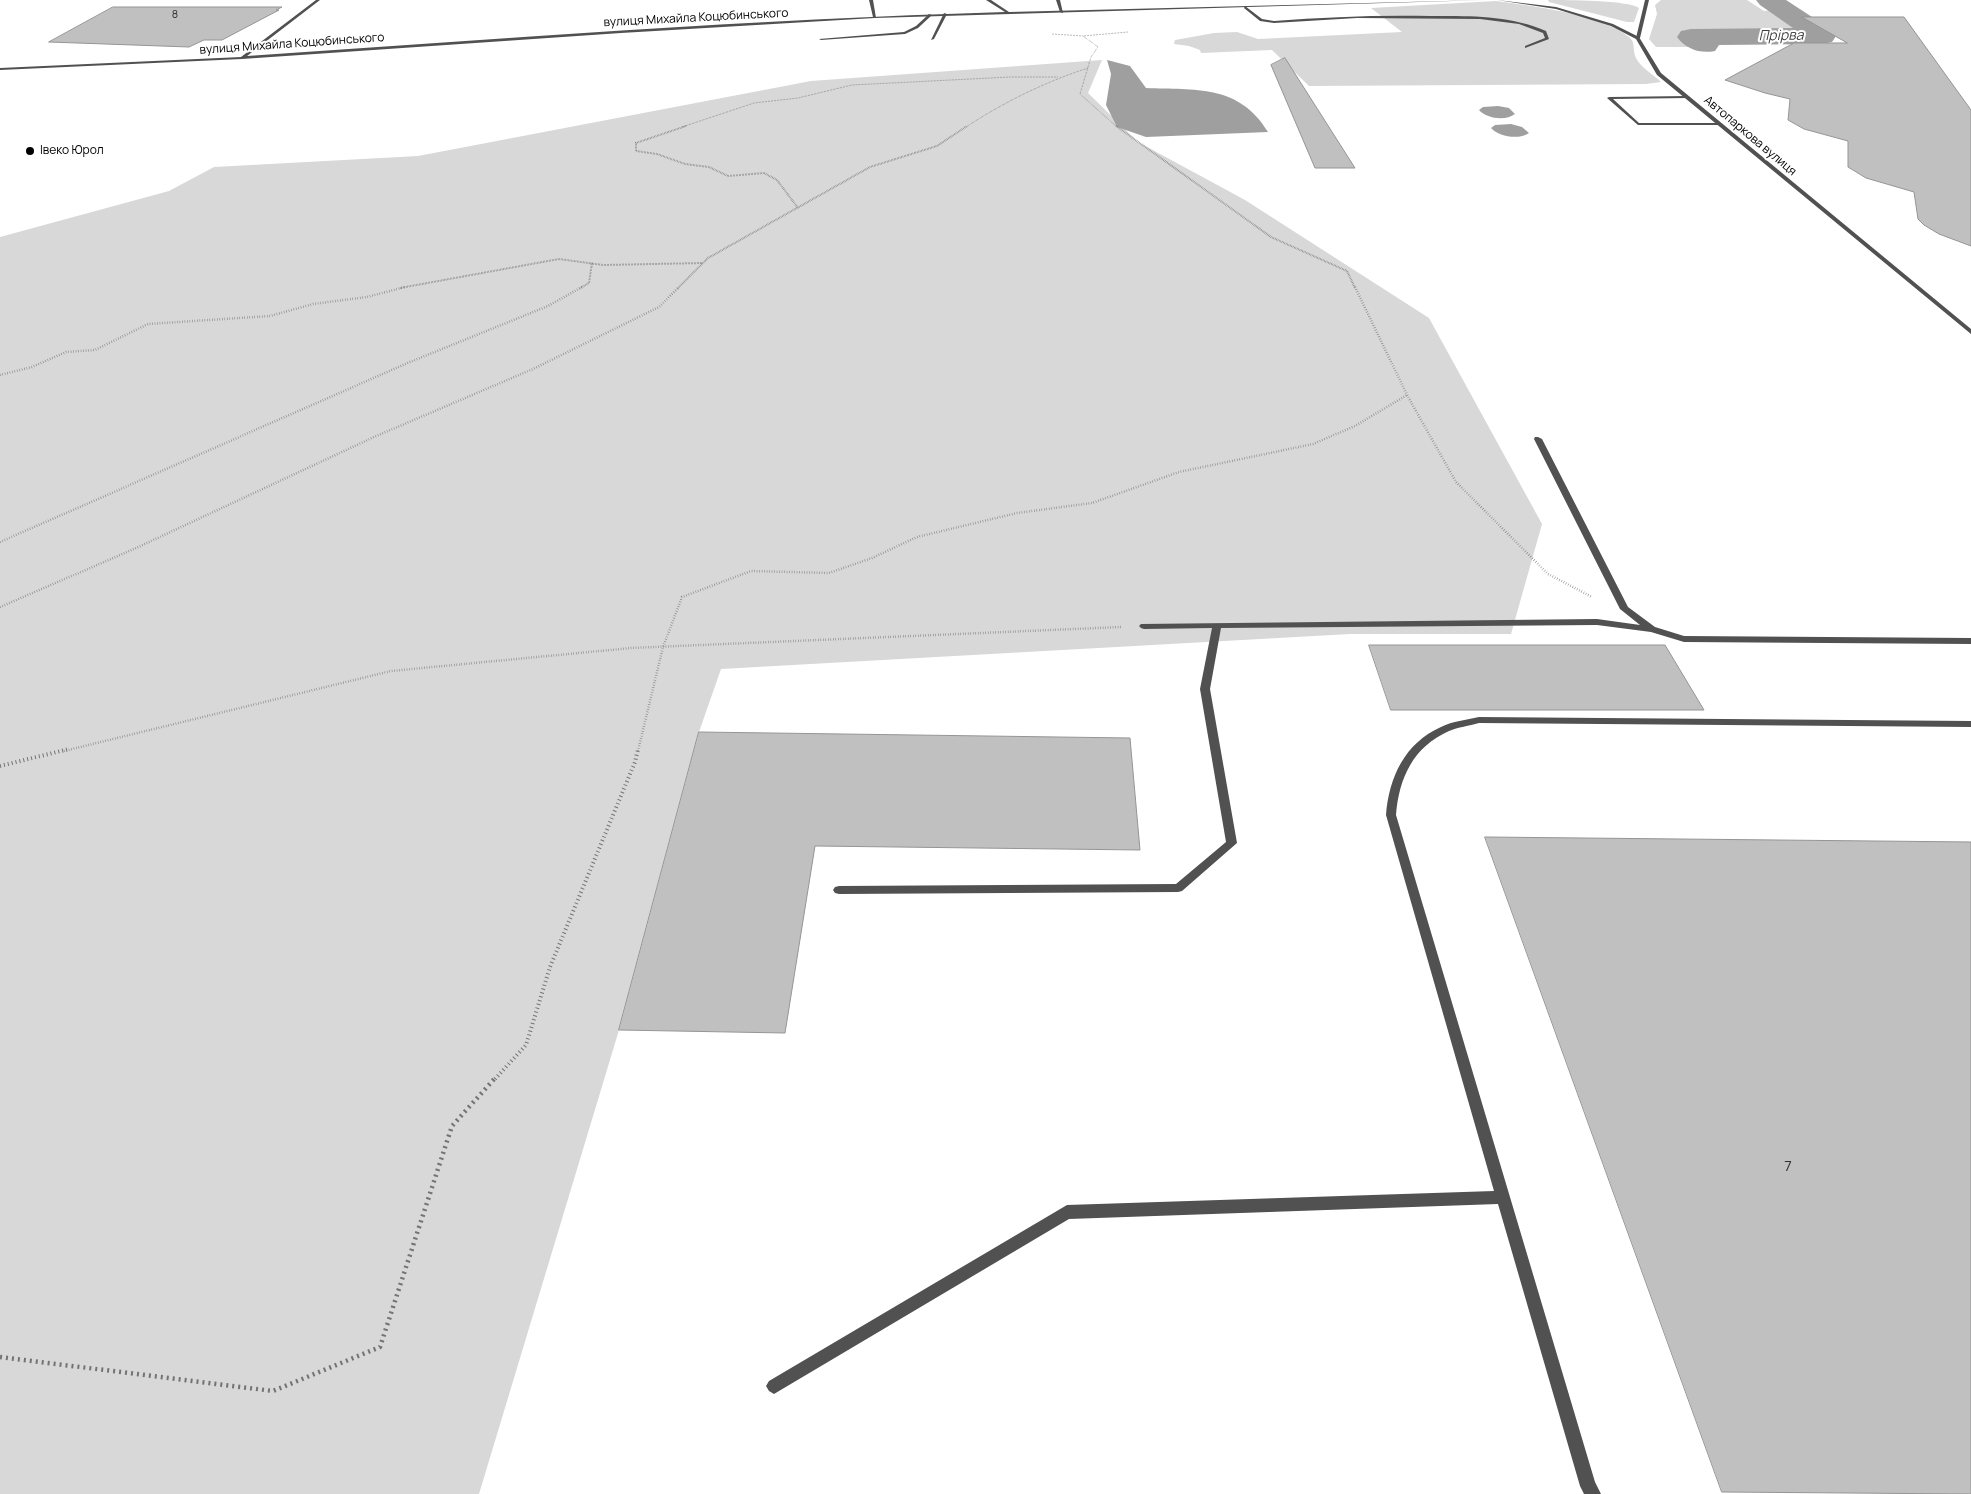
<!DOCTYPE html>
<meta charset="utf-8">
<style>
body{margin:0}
canvas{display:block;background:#fff}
</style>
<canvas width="1971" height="1494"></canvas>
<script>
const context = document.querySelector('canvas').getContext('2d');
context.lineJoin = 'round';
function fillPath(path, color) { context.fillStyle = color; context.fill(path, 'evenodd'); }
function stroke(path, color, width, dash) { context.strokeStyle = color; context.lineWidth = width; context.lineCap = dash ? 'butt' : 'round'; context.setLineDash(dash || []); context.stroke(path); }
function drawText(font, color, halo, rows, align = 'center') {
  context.font = font + ' Manrope,sans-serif'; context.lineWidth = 4; context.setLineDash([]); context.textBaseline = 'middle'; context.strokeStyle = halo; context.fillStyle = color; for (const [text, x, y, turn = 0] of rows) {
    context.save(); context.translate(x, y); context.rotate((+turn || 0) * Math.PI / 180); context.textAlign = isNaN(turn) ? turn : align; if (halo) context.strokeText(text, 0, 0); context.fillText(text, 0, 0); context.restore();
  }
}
fillPath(new Path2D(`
 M 1548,0 C 1567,0 1628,0 1639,8 L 1634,22 L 1627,22 L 1549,2 Z
 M 1661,0 L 1747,0 L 1764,11 L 1774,10 L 1760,0 L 1783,0 L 1794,6 L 1783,7 L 1791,12 L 1798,11 L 1834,36 L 1688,41 L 1695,47 L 1656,47 L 1649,39 L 1657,14 L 1655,5 Z
 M 1496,1 C 1532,6 1600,14 1629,37 C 1636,42 1632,50 1636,58 C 1640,67 1654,75 1661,82 L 1646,84 L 1309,86 L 1272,50 L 1201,53 L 1200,50 L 1189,46 L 1174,44 L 1175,40 L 1214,33 L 1237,32 L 1258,39 L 1402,32 L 1371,8 Z
 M 1102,60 L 1088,93 L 1138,142 L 1245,200 L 1429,318 L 1542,524 L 1511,634 L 1350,634 L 721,669 L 699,732 L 619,1030 L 479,1494 L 0,1494 L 0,237 L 169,191 L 214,167 L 418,156 L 811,81 Z`), '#d8d8d8');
fillPath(new Path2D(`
 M 1107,60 L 1130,66 L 1146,88 C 1195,90 1239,84 1268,132 L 1146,137 L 1117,127 L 1106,105 L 1111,74 Z
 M 1498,106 L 1509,108 L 1515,114 C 1506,121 1487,119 1479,110 L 1483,107 Z
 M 1511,124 L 1522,127 L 1529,133 C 1519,140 1499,137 1491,128 L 1495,125 Z`), '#9f9f9f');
fillPath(new Path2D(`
 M 1756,0 L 1786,0 L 1832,30 L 1836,36 L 1832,42 L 1822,44 L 1719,45 L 1715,51 C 1700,54 1686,49 1677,37 L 1681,31 L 1691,29 L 1793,28 L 1760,5 Z`), '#9f9f9f');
const building = new Path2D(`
 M 113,7 L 282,7 L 276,10 L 279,10 L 222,40 L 204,40 L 189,47 L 49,42 Z
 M 1802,17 L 1904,17 L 1971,110 L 1971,246 L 1939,234 L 1924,225 L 1918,219 L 1914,192 L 1866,178 L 1848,167 L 1848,141 L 1804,129 L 1788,120 L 1790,99 L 1765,93 L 1725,80 L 1794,43 L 1847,43 Z
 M 1285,58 L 1355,168 L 1315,168 L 1271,65 Z
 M 1369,645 L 1665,645 L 1704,710 L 1391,710 Z
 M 699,732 L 1130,738 L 1140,850 L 815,846 L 785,1033 L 619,1030 Z
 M 1485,837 L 1971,842 L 1971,1494 L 1722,1492 Z`);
fillPath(building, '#c0c0c0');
stroke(building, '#959595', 1);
stroke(new Path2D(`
 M 1052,34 L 1083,36
 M 682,127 L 754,103 L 798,98 L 852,85 L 1010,77 L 1058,77
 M 966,127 C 1004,102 1045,82 1088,68
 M 1117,127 L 1080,94 L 1091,57 L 1098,47 L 1083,36 L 1128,32`), '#737373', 1, [0.5, 1]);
stroke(new Path2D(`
 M 686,126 L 636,143 L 636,151 L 657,154 L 685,164 L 709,167 L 728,176 L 764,173 L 777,180 L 798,208
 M 1116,126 L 1271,237 L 1347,271 L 1355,288
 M 400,288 L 559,259 L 603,265 L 703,263
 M 580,288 L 589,283 L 592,263
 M 678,288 L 708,258 L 870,167 L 937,146 L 967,126`), '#737373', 2, [0.5, 1]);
stroke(new Path2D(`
 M 1355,287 L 1407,395 L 1456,482 L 1548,574 L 1592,597
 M 0,375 L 32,367 L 66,352 L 95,350 L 148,324 L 270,316 L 313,304 L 367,297 L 405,287
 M 0,542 L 410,362 L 548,306 L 582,287
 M 0,607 L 134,549 L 374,437 L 533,369 L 659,307 L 679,287
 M 64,751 L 391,671 L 631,648 L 1121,627
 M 638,751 L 663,647 L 682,597 L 751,571 L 829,573 L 872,558 L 917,537 L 1017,513 L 1092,503 L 1179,472 L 1313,444 L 1355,426 L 1407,395`), '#737373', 2.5, [0.5, 2]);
stroke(new Path2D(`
 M 0,766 L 69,749
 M 495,1079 L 526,1045 L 550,967 L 635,762 L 638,749`), '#737373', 4, [1, 3]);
stroke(new Path2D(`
 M 0,1357 L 273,1391 L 380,1347 L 452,1126 L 496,1077`), '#737373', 4.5, [2, 4]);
fillPath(new Path2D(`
 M 869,0 L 873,0 L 876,18 L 873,17 Z
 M 1056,0 L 1060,0 L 1063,13 L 1060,12 Z
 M 1645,0 L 1649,0 L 1640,38 L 1638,39 L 1636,38 Z
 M 1245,6 L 1262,19 L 1274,21 C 1326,17 1378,15 1430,16 C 1470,16 1509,15 1546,31 L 1549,39 L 1525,48 L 1525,46 L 1545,38 L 1543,33 L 1519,24 L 1480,19 L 1357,18 L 1274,23 L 1260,21 L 1244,8 Z
 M 944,13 L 947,14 L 934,39 L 931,40 Z
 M 929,14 L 932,15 L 918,28 L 905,34 L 821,40 L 819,39 L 904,32 L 916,26 Z
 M 1687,96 L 1689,98 L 1613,99 L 1639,123 L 1720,123 L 1722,125 L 1638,125 L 1607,98 L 1609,97 Z
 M 1535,437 L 1538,437 L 1542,439 L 1628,607 L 1655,627 L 1684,636 L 1971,638 L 1971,644 L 1684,642 L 1651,632 L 1597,625 L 1221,628 L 1210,689 L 1237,843 L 1182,891 L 1178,892 L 839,894 L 835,893 L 833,890 L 835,887 L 839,886 L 1176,884 L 1226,842 L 1200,689 L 1212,628 L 1144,629 L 1141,628 L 1139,626 L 1141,624 L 1597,619 L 1640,625 L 1620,609 L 1534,439 Z
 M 1479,717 L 1971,721 L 1971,727 L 1479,723 C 1469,726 1458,727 1449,731 C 1413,747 1399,778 1396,815 L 1595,1482 L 1601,1494 L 1584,1494 L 1580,1486 L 1498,1204 L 1069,1219 L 779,1391 L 774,1394 L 769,1391 L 766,1386 L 769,1381 L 1067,1205 L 1494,1191 L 1386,815 C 1389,777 1405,743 1441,727 C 1453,721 1466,720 1479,717 Z`), '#515151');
fillPath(new Path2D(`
 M 316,0 L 320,0 L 247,56 C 499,39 752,19 1005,12 L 986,0 L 991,0 L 1009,12 L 1486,0 L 875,18 L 621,33 L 242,59 L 0,70 L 0,68 L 241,57 Z
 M 1497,0 L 1556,7 L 1613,24 L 1639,37 L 1661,73 L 1971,329 L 1971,334 L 1657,75 L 1636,39 L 1611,26 L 1556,9 Z`), '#515151');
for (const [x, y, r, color] of [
 [30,151,5,"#000"]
]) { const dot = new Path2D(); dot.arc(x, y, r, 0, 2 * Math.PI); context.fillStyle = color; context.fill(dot); stroke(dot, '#fff', 2); }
drawText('11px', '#303030', null, [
 ["8",175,15]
]);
drawText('12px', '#000', '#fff', [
 ["вулиця Михайла Коцюбинського",696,18,-3],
 ["вулиця Михайла Коцюбинського",292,44,-4],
 ["Автопаркова вулиця",1750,136,40]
]);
drawText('12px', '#000', '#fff', [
 ["Івеко Юрол",40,151]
], 'left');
drawText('italic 14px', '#404040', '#fff', [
 ["Прірва",1781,36,-1]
]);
drawText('15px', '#303030', null, [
 ["7",1788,1167]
]);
</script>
